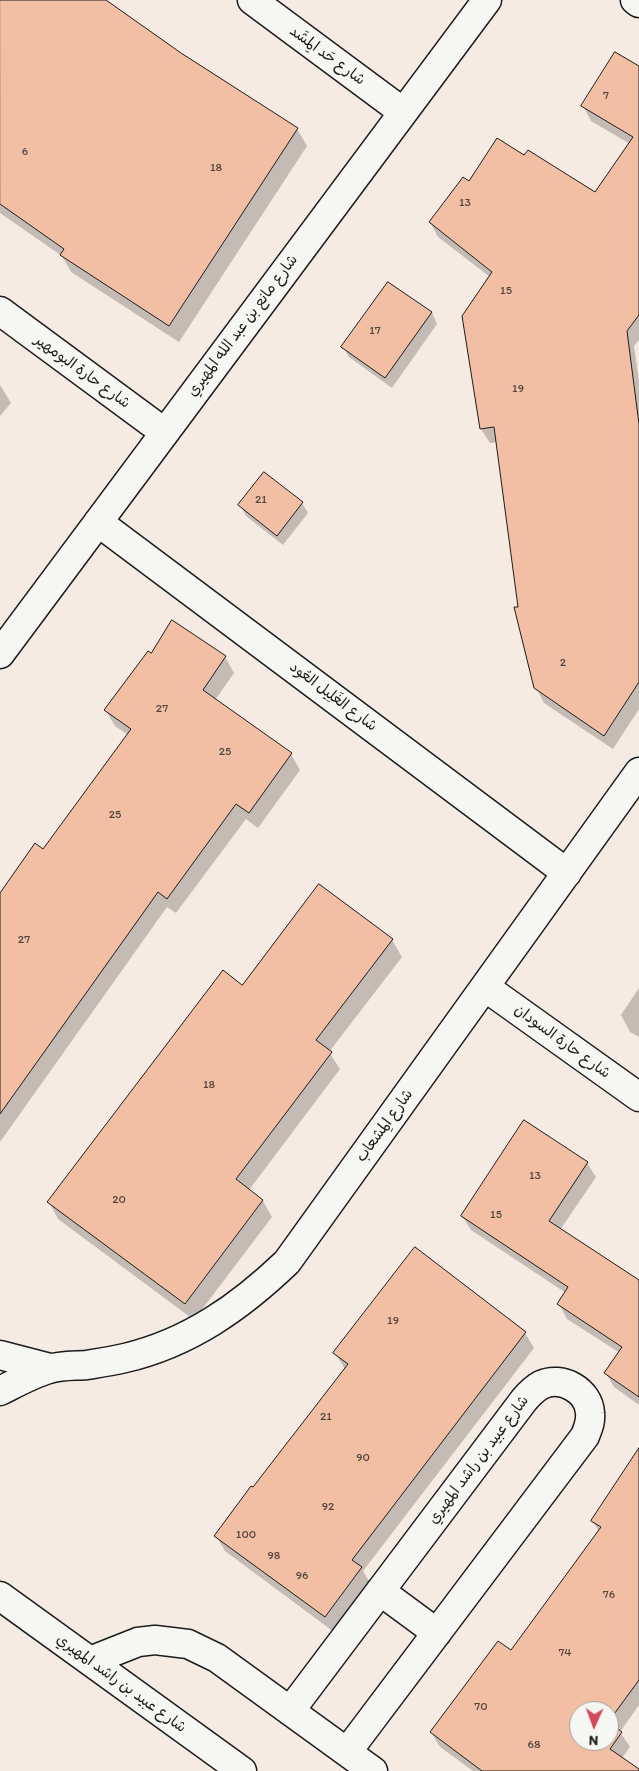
<!DOCTYPE html>
<meta charset="utf-8">
<style>
body{margin:0}
#map{position:relative;width:639px;height:1771px;overflow:hidden;background:#f5ebe2;font-family:Itim,sans-serif}
canvas{display:block}
.north{position:absolute;left:569px;top:1701px;width:50px;height:50px;box-sizing:border-box;background:#f6f6f2;border:1px solid #9f9f9c;border-radius:50%;rotate:182deg;font-size:14px;font-weight:700;line-height:20px;text-align:center;color:#1c1c1c}
.north::after{content:'';display:block;margin:auto;width:18px;height:22px;background:#d1495b;clip-path:polygon(50% 0,100% 100%,50% 72%,0 100%)}
</style>
<div id="map">
<canvas width="639" height="1771"></canvas>
<div class="north">N</div>
</div>
<script>
const context = document.querySelector('canvas').getContext('2d');
context.lineJoin = 'round';
function fillPath(path, color) { context.fillStyle = color; context.fill(path, 'evenodd'); }
function stroke(path, color, width, dash) { context.strokeStyle = color; context.lineWidth = width; context.lineCap = dash ? 'butt' : 'round'; context.setLineDash(dash || []); context.stroke(path); }
function drawText(font, color, halo, rows, align = 'center') {
  context.font = font + ' Itim,"Playpen Sans Arabic",sans-serif'; context.lineWidth = 4; context.setLineDash([]); context.textBaseline = 'middle'; context.strokeStyle = halo; context.fillStyle = color; for (const [text, x, y, turn = 0] of rows) {
    context.save(); context.translate(x, y); context.rotate((+turn || 0) * Math.PI / 180); context.textAlign = isNaN(turn) ? turn : align; if (halo) context.strokeText(text, 0, 0); context.fillText(text, 0, 0); context.restore();
  }
}
fillPath(new Path2D(`
 M 0,0 L 103,0 L 181,54 L 297,129 L 307,146 L 179,342 L 71,272 L 62,256 L 0,213 Z
 M 639,68 L 639,340 L 634,346 L 639,381 L 639,709 L 613,749 L 544,703 L 536,687 L 519,608 L 498,442 L 490,443 L 481,429 L 490,277 L 438,237 L 430,222 L 469,183 L 525,157 L 595,193 L 630,144 L 591,121 L 583,106 Z
 M 388,283 L 432,313 L 437,324 L 392,388 L 349,357 L 343,347 Z
 M 0,385 L 11,403 L 0,416 Z
 M 302,503 L 308,513 L 283,545 L 246,516 L 240,505 Z
 M 173,622 L 225,657 L 234,673 L 215,700 L 291,754 L 300,770 L 258,828 L 246,819 L 176,913 L 167,907 L 0,1142 L 0,895 L 43,850 L 128,735 L 115,726 L 106,711 L 151,654 Z
 M 320,885 L 392,940 L 402,957 L 329,1052 L 340,1069 L 249,1190 L 263,1201 L 272,1217 L 194,1320 L 58,1219 L 49,1202 L 242,986 Z
 M 639,988 L 639,1037 L 630,1032 L 621,1015 Z
 M 587,1163 L 596,1177 L 560,1230 L 639,1282 L 639,1405 L 614,1387 L 606,1373 L 620,1353 L 567,1319 L 559,1304 L 566,1293 L 471,1230 L 462,1216 Z
 M 525,1333 L 534,1348 L 363,1571 L 370,1583 L 334,1632 L 225,1551 L 216,1536 L 345,1369 L 335,1353 Z
 M 639,1451 L 639,1705 L 620,1732 L 630,1747 L 622,1758 L 639,1771 L 473,1771 L 440,1747 L 431,1732 L 511,1652 L 599,1532 L 593,1521 ZM 579,1711 L 609,1711 L 609,1741 L 579,1741 Z`), '#0003');
const building = new Path2D(`
 M 0,0 L 106,0 L 181,53 L 298,128 L 169,326 L 60,255 L 64,249 L 0,204 Z
 M 615,52 L 639,66 L 639,315 L 627,331 L 639,424 L 639,682 L 604,736 L 534,688 L 514,607 L 518,607 L 494,427 L 480,429 L 462,316 L 492,272 L 429,222 L 463,177 L 469,181 L 497,138 L 524,155 L 528,150 L 595,192 L 633,137 L 581,106 Z
 M 388,282 L 432,312 L 385,378 L 341,347 Z
 M 264,472 L 303,502 L 277,536 L 238,505 Z
 M 172,620 L 226,656 L 203,690 L 292,753 L 249,813 L 236,804 L 167,899 L 158,892 L 0,1114 L 0,893 L 35,843 L 43,849 L 131,729 L 104,710 L 148,651 L 151,653 Z
 M 319,884 L 393,939 L 316,1040 L 332,1052 L 236,1179 L 263,1200 L 185,1304 L 47,1202 L 223,970 L 242,985 Z
 M 524,1120 L 588,1162 L 549,1221 L 639,1280 L 639,1397 L 604,1373 L 622,1347 L 557,1304 L 568,1287 L 461,1216 Z
 M 415,1247 L 526,1332 L 352,1560 L 362,1567 L 325,1617 L 214,1536 L 251,1486 L 253,1487 L 348,1364 L 333,1353 Z
 M 639,1448 L 639,1680 L 609,1721 L 609,1711 L 579,1711 L 579,1741 L 609,1741 L 609,1722 L 622,1732 L 610,1749 L 639,1769 L 639,1771 L 482,1771 L 430,1732 L 498,1641 L 511,1650 L 601,1527 L 591,1521 Z`);
fillPath(building, '#f3bfa4');
stroke(building, '#1c1c1c', 1);
const street = new Path2D(`
 M 252,0 L 403,112
 M 635,0 L 639,3
 M 0,311 L 164,432
 M 98,522 L 567,873
 M 0,654 L 487,0
 M 485,987 L 639,1097
 M 0,1355 L 50,1368
 M 0,1391 C 16,1383 32,1374 49,1369 C 61,1365 75,1366 87,1365 C 99,1363 112,1361 125,1358 C 189,1343 240,1307 287,1262 L 639,772
 M 380,1591 L 437,1633
 M 0,1596 L 242,1771
 M 90,1661 L 138,1642 L 155,1640 L 188,1644 L 217,1658 L 373,1771
 M 290,1711 L 524,1400 C 529,1394 534,1389 541,1385 C 562,1375 589,1391 590,1413 C 591,1422 588,1428 585,1436 L 347,1752`);
stroke(street, '#1c1c1c', 31);
stroke(street, '#f6f6f2', 28);
drawText('12px', '#52453e', null, [
 ["7",606,96],
 ["6",25,152],
 ["18",216,168],
 ["13",465,203],
 ["15",506,291],
 ["17",375,331],
 ["19",518,389],
 ["21",261,500],
 ["2",563,663],
 ["27",162,709],
 ["25",225,752],
 ["25",115,815],
 ["27",24,940],
 ["18",209,1085],
 ["13",535,1176],
 ["20",119,1200],
 ["15",496,1215],
 ["19",393,1321],
 ["21",326,1417],
 ["90",363,1458],
 ["92",328,1507],
 ["100",246,1535],
 ["98",274,1556],
 ["96",302,1576],
 ["76",609,1595],
 ["74",565,1653],
 ["70",481,1707],
 ["68",534,1745]
]);
drawText('15px', '#1c1c1c', '#f6f6f2', [
 ["شارع حَد المِشَد",327,56,36],
 ["شارع مانع بن عبد الله المهيري",243,326,-53],
 ["شارع حارة البومهير",82,372,36],
 ["شارع الغَلِيل العُود",333,697,37],
 ["شارع حارة السودان",562,1042,36],
 ["شارع المِشعاب",385,1126,-54],
 ["شارع عبيد بن راشد المهيري",479,1460,-53],
 ["شارع عبيد بن راشد المهيري",121,1684,36]
]);
</script>
